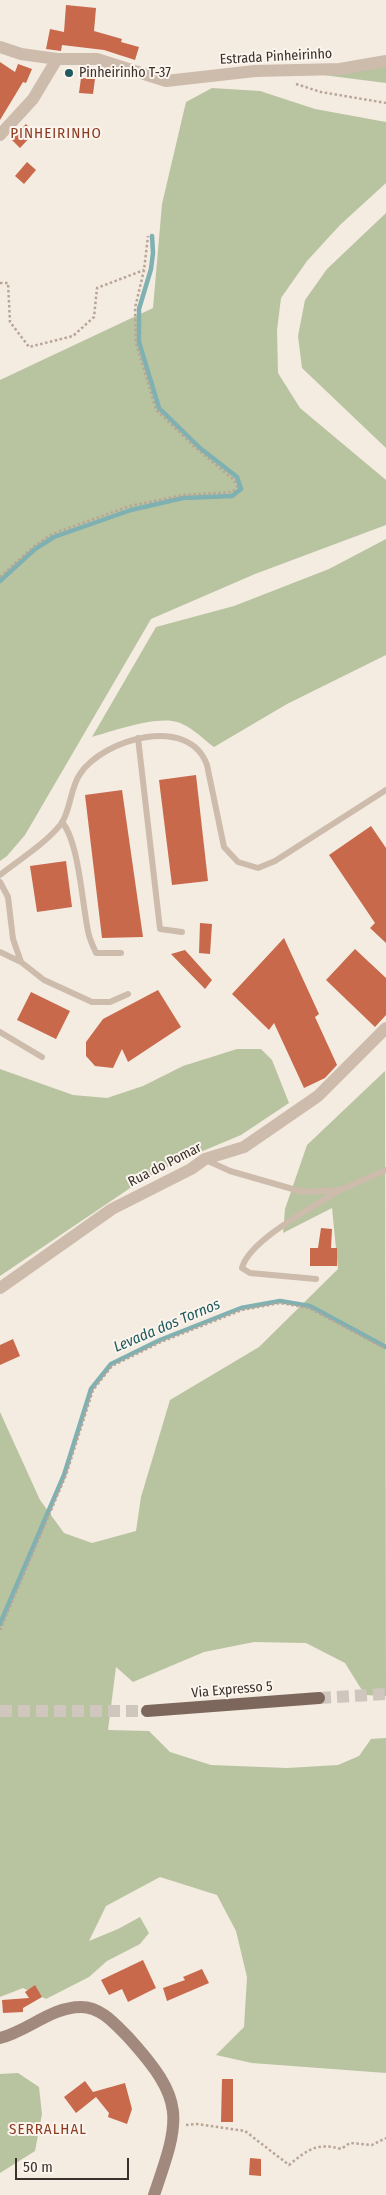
<!DOCTYPE html>
<style>
body{margin:0}
#map{position:relative;width:386px;height:2195px;overflow:hidden;background:#f4ebe1;font-family:"Fira Sans Condensed",sans-serif}
canvas{display:block}
.scale{position:absolute;left:15px;top:2158px;width:114px;height:22px;box-sizing:border-box;border:2px solid #3b302b;border-top:0;padding-left:6px;font-size:15px;line-height:18px;white-space:nowrap;color:#3b302b;-webkit-text-stroke:4px #fbf5ee;paint-order:stroke}
</style>
<div id="map">
<canvas width="386" height="2195"></canvas>
<div class="scale">50 m</div>
</div>
<script>
const context = document.querySelector('canvas').getContext('2d');
context.lineJoin = 'round';
function fillPath(path, color) { context.fillStyle = color; context.fill(path, 'evenodd'); }
function stroke(path, color, width, dash) { context.strokeStyle = color; context.lineWidth = width; context.lineCap = dash ? 'butt' : 'round'; context.setLineDash(dash || []); context.stroke(path); }
function drawText(font, color, halo, rows, align = 'center') {
  context.font = font + ' "Fira Sans Condensed",sans-serif'; context.lineWidth = 4; context.setLineDash([]); context.textBaseline = 'middle'; context.strokeStyle = halo; context.fillStyle = color; for (const [text, x, y, turn = 0] of rows) {
    context.save(); context.translate(x, y); context.rotate((+turn || 0) * Math.PI / 180); context.textAlign = isNaN(turn) ? turn : align; if (halo) context.strokeText(text, 0, 0); context.fillText(text, 0, 0); context.restore();
  }
}
fillPath(new Path2D(`
 M 386,64 L 386,83 L 323,75 Z
 M 212,88 L 260,91 L 315,109 L 386,122 L 386,183 L 340,225 L 307,261 L 281,298 L 277,330 L 278,373 L 300,408 L 386,480 L 386,525 L 255,574 L 151,619 L 25,835 L 7,856 L 0,861 L 0,380 L 153,308 L 162,204 L 186,102 Z
 M 386,213 L 386,448 L 302,368 L 298,336 L 305,300 L 327,269 Z
 M 386,539 L 386,655 L 287,704 L 214,747 C 202,738 188,723 172,721 C 150,718 113,731 92,737 L 156,627 L 234,606 L 329,569 Z
 M 237,1049 L 261,1049 L 272,1060 L 289,1103 L 241,1135 L 179,1161 L 142,1180 L 0,1276 L 0,1069 L 73,1095 L 107,1098 L 143,1086 L 183,1066 Z
 M 385,1071 L 386,1696 L 365,1695 L 345,1663 L 306,1643 L 254,1642 L 204,1652 L 133,1682 L 116,1667 L 108,1730 L 149,1731 L 170,1752 L 211,1765 L 287,1768 L 338,1765 L 359,1756 L 371,1739 L 386,1738 L 386,2073 L 252,2063 L 216,2055 L 244,2027 L 247,1977 L 236,1931 L 217,1895 L 160,1877 L 106,1906 L 89,1941 L 118,1929 L 140,1917 L 149,1933 L 140,1944 L 107,1961 L 89,1977 L 46,1999 L 23,1988 L 0,1997 L 0,1412 L 40,1500 L 64,1533 L 92,1543 L 136,1531 L 141,1497 L 170,1400 L 259,1347 L 338,1269 L 332,1208 L 283,1233 L 285,1209 L 307,1145 Z
 M 18,2073 L 39,2087 L 42,2114 L 35,2151 L 0,2173 L 0,2074 Z`), '#b8c4a0');
stroke(new Path2D(`
 M 0,581 L 35,549 L 54,537 L 131,510 L 183,498 L 232,496 L 241,489 L 237,477 L 200,448 L 159,408 L 139,342 L 139,309 L 151,269 L 153,253 L 152,236
 M 0,1624 L 64,1475 L 91,1389 L 111,1364 L 160,1340 L 241,1308 L 280,1301 L 310,1306 L 386,1347`), '#7fb0b2', 4.5);
fillPath(new Path2D(`
 M 66,5 L 96,8 L 94,31 L 122,39 L 121,42 L 139,47 L 135,60 L 104,50 L 62,45 L 61,51 L 46,49 L 50,29 L 64,32 Z
 M 0,62 L 15,72 L 18,64 L 32,69 L 26,83 L 23,82 L 0,120 Z
 M 81,78 L 95,79 L 93,94 L 79,93 Z
 M 26,124 L 34,133 L 20,148 L 11,139 Z
 M 27,162 L 36,170 L 24,184 L 15,176 Z
 M 196,775 L 208,881 L 172,885 L 159,780 Z
 M 122,790 L 143,937 L 102,938 L 85,795 Z
 M 371,826 L 386,848 L 386,943 L 370,928 L 375,923 L 329,855 Z
 M 66,861 L 72,907 L 37,912 L 30,866 Z
 M 200,923 L 212,924 L 210,954 L 199,953 Z
 M 284,938 L 319,1014 L 315,1017 L 337,1065 L 325,1078 L 304,1088 L 274,1023 L 269,1030 L 232,994 Z
 M 355,949 L 386,978 L 386,1015 L 375,1027 L 326,980 Z
 M 185,950 L 212,980 L 205,989 L 171,954 Z
 M 158,990 L 181,1027 L 128,1062 L 122,1049 L 113,1068 L 95,1066 L 86,1056 L 86,1042 L 103,1019 Z
 M 31,992 L 70,1011 L 56,1039 L 17,1020 Z
 M 321,1228 L 332,1229 L 331,1248 L 337,1248 L 337,1266 L 310,1266 L 310,1248 L 318,1248 Z
 M 13,1339 L 20,1356 L 0,1365 L 0,1345 Z
 M 143,1960 L 156,1988 L 128,2002 L 122,1989 L 109,1995 L 101,1980 Z
 M 202,1969 L 209,1983 L 167,2001 L 163,1988 L 185,1980 L 183,1977 Z
 M 35,1985 L 42,1997 L 23,2008 L 23,2012 L 3,2013 L 2,2000 L 29,1998 L 25,1992 Z
 M 222,2079 L 233,2079 L 233,2122 L 221,2122 Z
 M 85,2081 L 93,2092 L 125,2083 L 132,2109 L 127,2124 L 108,2117 L 109,2113 L 96,2097 L 76,2113 L 64,2097 Z
 M 250,2158 L 261,2159 L 261,2176 L 249,2175 Z`), '#c8694b');
stroke(new Path2D(`
 M 319,1698 L 386,1694
 M 0,1711 L 147,1711`), '#cfc6bd', 12, [12, 6]);
stroke(new Path2D(`
 M 296,84 L 321,92 L 386,103
 M 0,283 L 8,283 L 10,322 L 29,347 L 73,336 L 94,317 L 97,288 L 144,270
 M 0,577 L 33,547 L 52,534 L 130,506 L 183,495 L 232,492 L 237,487 L 234,480 L 198,450 L 156,410 L 136,343 L 135,308 L 144,270 L 148,236
 M 0,1630 L 66,1475 L 93,1390 L 112,1366 L 161,1342 L 242,1310 L 280,1303 L 309,1308 L 386,1349
 M 186,2125 L 197,2124 L 245,2131 L 289,2165 C 307,2150 317,2142 341,2149 L 350,2143 L 372,2145 L 386,2138`), '#b9a596', 2.5, [2.5, 2.5]);
stroke(new Path2D(`
 M 138,738 L 160,929 L 182,932
 M 62,822 C 79,842 82,903 88,931 C 89,938 93,946 96,953 L 121,953
 M 0,875 C 20,859 45,844 61,824 C 71,810 70,788 80,774 C 103,739 189,714 207,765 L 224,847 L 238,862 L 258,868 L 275,861 L 386,790
 M 0,882 L 8,897 L 13,939 L 21,962
 M 0,952 L 21,962 L 44,980 L 92,1002 L 110,1002 L 128,994
 M 0,1032 L 42,1057
 M 206,1160 L 230,1171 L 303,1192 L 340,1190 L 386,1170
 M 316,1279 L 250,1273 L 242,1268 C 249,1240 315,1206 340,1190`), '#cdbbac', 6);
stroke(new Path2D(`
 M 0,47 L 21,54 L 57,59 L 97,59 L 166,81 L 255,71 L 340,69 L 386,61
 M 0,135 L 33,99 L 57,59
 M 0,1288 L 112,1209 L 191,1169 L 205,1159 L 244,1147 L 318,1096 L 386,1028`), '#cdbbac', 12);
stroke(new Path2D(`
 M 0,2038 C 28,2031 51,2007 81,2007 C 101,2007 115,2024 128,2037 C 186,2101 181,2117 154,2195`), '#a18a7d', 12);
stroke(new Path2D(`
 M 147,1711 L 319,1698`), '#7d675c', 12);
for (const [x, y, r, color] of [
 [69,73,5,"#1f5a5e"]
]) { const dot = new Path2D(); dot.arc(x, y, r, 0, 2 * Math.PI); context.fillStyle = color; context.fill(dot); stroke(dot, '#fbf5ee', 2); }
drawText('14px', '#3b302b', '#fbf5ee', [
 ["Estrada Pinheirinho",276,57,-3],
 ["Rua do Pomar",165,1165,-27],
 ["Via Expresso 5",232,1690,-5]
]);
drawText('14px', '#3b302b', '#fbf5ee', [
 ["Pinheirinho T-37",79,73]
], 'left');
context.letterSpacing = '1px';
drawText('15px', '#8c3b22', '#fbf5ee', [
 ["PINHEIRINHO",56,134],
 ["SERRALHAL",48,2130]
]);
context.letterSpacing = '0px';
drawText('italic 15px', '#1f5a5e', '#fbf5ee', [
 ["Levada dos Tornos",167,1326,-23]
]);
</script>
